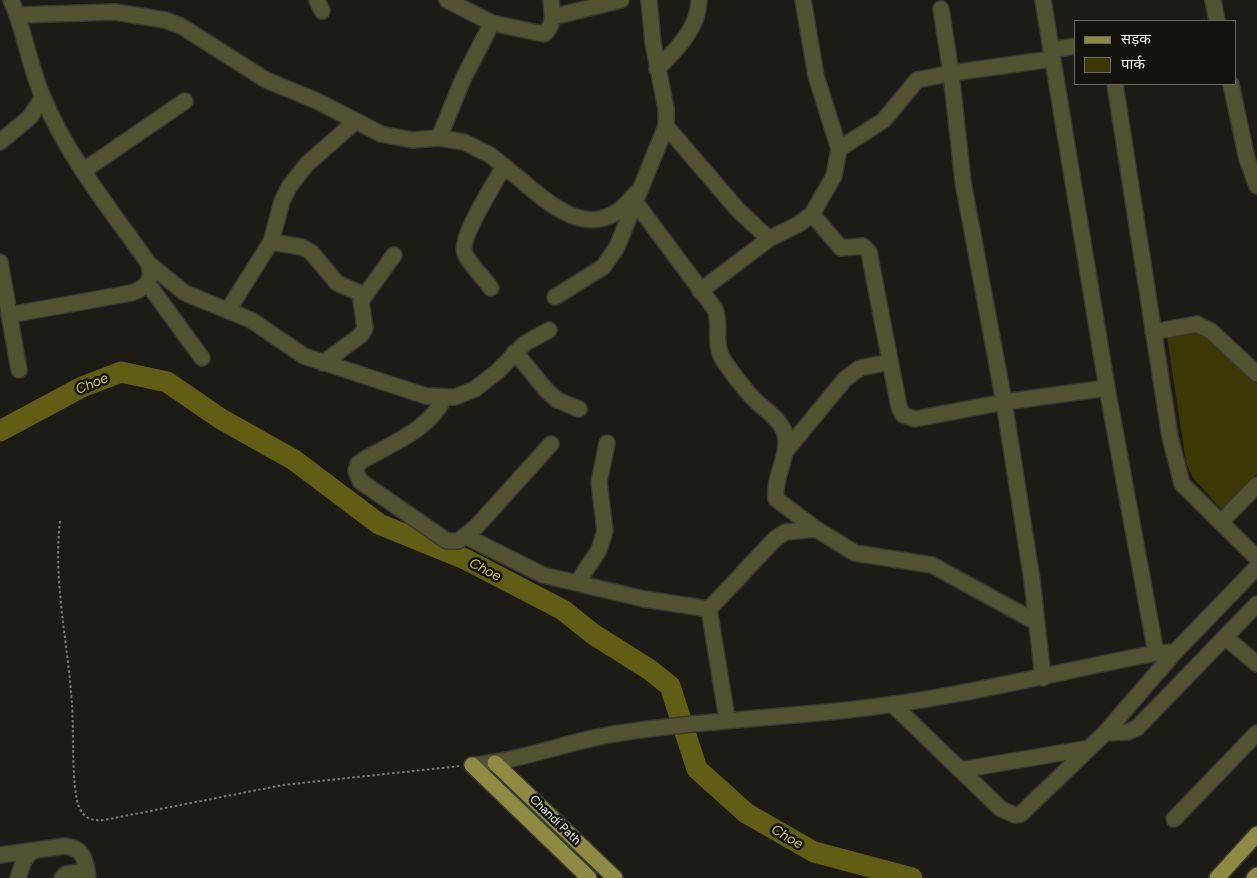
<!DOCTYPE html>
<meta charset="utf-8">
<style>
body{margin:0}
#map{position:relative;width:1257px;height:878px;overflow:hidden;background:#1c1b16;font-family:Figtree,"Noto Sans Devanagari",sans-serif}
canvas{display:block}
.legend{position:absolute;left:1074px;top:20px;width:162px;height:65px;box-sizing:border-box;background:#13120d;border:1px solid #6b6a65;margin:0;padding:6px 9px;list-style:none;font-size:15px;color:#eeeeea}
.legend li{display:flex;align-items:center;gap:10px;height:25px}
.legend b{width:25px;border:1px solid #6b6a65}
</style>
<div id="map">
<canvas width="1257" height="878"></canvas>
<ul class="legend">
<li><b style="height:6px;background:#8e8a41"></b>सड़क</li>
<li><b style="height:14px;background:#3c3805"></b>पार्क</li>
</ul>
</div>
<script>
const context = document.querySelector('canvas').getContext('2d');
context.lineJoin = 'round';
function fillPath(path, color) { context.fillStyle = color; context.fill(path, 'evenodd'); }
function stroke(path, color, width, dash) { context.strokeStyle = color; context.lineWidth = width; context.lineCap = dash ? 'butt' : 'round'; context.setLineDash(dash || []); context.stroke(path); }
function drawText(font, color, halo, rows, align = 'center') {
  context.font = font + ' Figtree,sans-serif'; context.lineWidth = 5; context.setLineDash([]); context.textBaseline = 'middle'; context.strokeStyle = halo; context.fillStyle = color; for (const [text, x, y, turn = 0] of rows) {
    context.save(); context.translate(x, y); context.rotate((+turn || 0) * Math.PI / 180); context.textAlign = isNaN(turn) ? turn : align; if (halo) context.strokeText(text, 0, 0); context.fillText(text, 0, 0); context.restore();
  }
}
fillPath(new Path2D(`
 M 1197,331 L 1208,335 L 1257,384 L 1257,474 L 1221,509 L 1193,478 L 1186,462 L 1167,336 Z`), '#3c3805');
stroke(new Path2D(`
 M 0,431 L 82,387 L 121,372 L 167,382 L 221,419 L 294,460 L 379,524 L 465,559 L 563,610 L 593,634 L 650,670 L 670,686 L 697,769 L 746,813 L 814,852 L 912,878`), '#625d15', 21);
const minor = new Path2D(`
 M 317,0 L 322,11
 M 447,0 L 492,23 L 544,34 C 555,25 552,13 551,0
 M 803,0 L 816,76 L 839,149 L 834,176 L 812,214 L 841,248 L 863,246 L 869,252 L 899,407 L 903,415 L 915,419 L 1004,402 L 1107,388
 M 1043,0 L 1107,388 L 1156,653 L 1175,652 L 1257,567
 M 1213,0 L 1217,21
 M 17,15 L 115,12 L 165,20 L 181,26 L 266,80 L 317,101 L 381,134 L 412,140 L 439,138 L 464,142 L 490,155 L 504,166 C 496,182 458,238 465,254 C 471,266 483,277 491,288
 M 553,17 L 621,0
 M 1051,50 L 1076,46
 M 657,69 C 675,51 699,28 699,0
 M 1115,84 L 1170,437 L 1182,484 L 1257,558
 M 1231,84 L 1247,159 L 1257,186
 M 666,126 L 738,210 L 769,239
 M 439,138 L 463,79 L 492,23
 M 0,142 L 30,117 L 43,97
 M 839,149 L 884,120 L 917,80 L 951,73 L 941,9
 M 504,166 C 544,198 591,252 635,194
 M 83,171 L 185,101
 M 636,203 L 715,309 C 722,326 712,344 724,361 C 732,373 742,386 752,397 C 762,408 782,420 785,434 C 790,456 773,477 776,499 L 816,529 L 855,553 L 932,565 L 1036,622
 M 271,242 L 302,247 L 311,252 L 337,283 L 364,295
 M 0,262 L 19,370
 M 149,264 L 185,293 L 251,320 L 304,356 L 426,396 L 455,397 L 475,389 L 498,371 L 524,344 L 549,330
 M 148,284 L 202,358
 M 700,291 L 769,239 L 799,224 L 812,214
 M 555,297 L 603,267 L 617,247 L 666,126 L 666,109 L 653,43 L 649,0
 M 228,310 L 271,242 L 282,201 L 289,187 L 307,164 L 356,121
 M 9,315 L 131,293 C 147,288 153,280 149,264 C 111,210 68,158 43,97 C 29,66 25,31 11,0
 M 1153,332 L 1197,324 L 1211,331 L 1257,374
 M 515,352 L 547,391 L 557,400 L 579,409
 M 323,363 L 361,335 L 365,328 L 361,301 L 394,255
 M 444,398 C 430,429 393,443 365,459 L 358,464 L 356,471 L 360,481 L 447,541 L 458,541 L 477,526 L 551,444
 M 785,452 L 845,379 L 860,368 L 890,362
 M 1221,522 L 1257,485
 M 465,536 L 543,575 L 644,599 L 709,609
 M 577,583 L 599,550 L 605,531 L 599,482 L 607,443
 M 1225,637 L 1257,664
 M 1043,678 L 1032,580 L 1004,402 L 963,182 L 951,73 L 1052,59
 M 892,704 L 1001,809 L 1015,815 L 1021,814 L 1105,733 L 1175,652
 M 727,719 L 709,609 L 776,538 L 786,532 L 816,529
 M 1105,733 L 1128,732 L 1137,728 L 1257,604
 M 472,765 C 523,761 570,740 620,733 C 698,721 777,718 856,709 C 958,698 1056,672 1156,653
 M 960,770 L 1090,748
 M 1174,819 L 1257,733
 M 0,855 L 65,846 C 84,848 86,861 88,878
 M 18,878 L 24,860 L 32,851
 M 62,878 L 66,874 L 87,871`);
const major = new Path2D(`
 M 495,763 L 615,878
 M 472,765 L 589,878
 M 1217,878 L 1257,834
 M 1254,878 L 1257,875`);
stroke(minor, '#393934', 18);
stroke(major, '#393934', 18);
stroke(new Path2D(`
 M 60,521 C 53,582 68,643 72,704 C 74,729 71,787 79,807 C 84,819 93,821 104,820 L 283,785 L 460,766`), '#7d7d78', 2, [2.5, 2.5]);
stroke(minor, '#545331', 15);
stroke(major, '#8e8a41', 15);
drawText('12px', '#eeeeea', '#13120d', [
 ["Chandi Path",555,820,44]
]);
drawText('italic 14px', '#d2ca50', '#13120d', [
 ["Choe",92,384,-23],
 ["Choe",485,570,27],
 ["Choe",787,837,30]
]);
</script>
